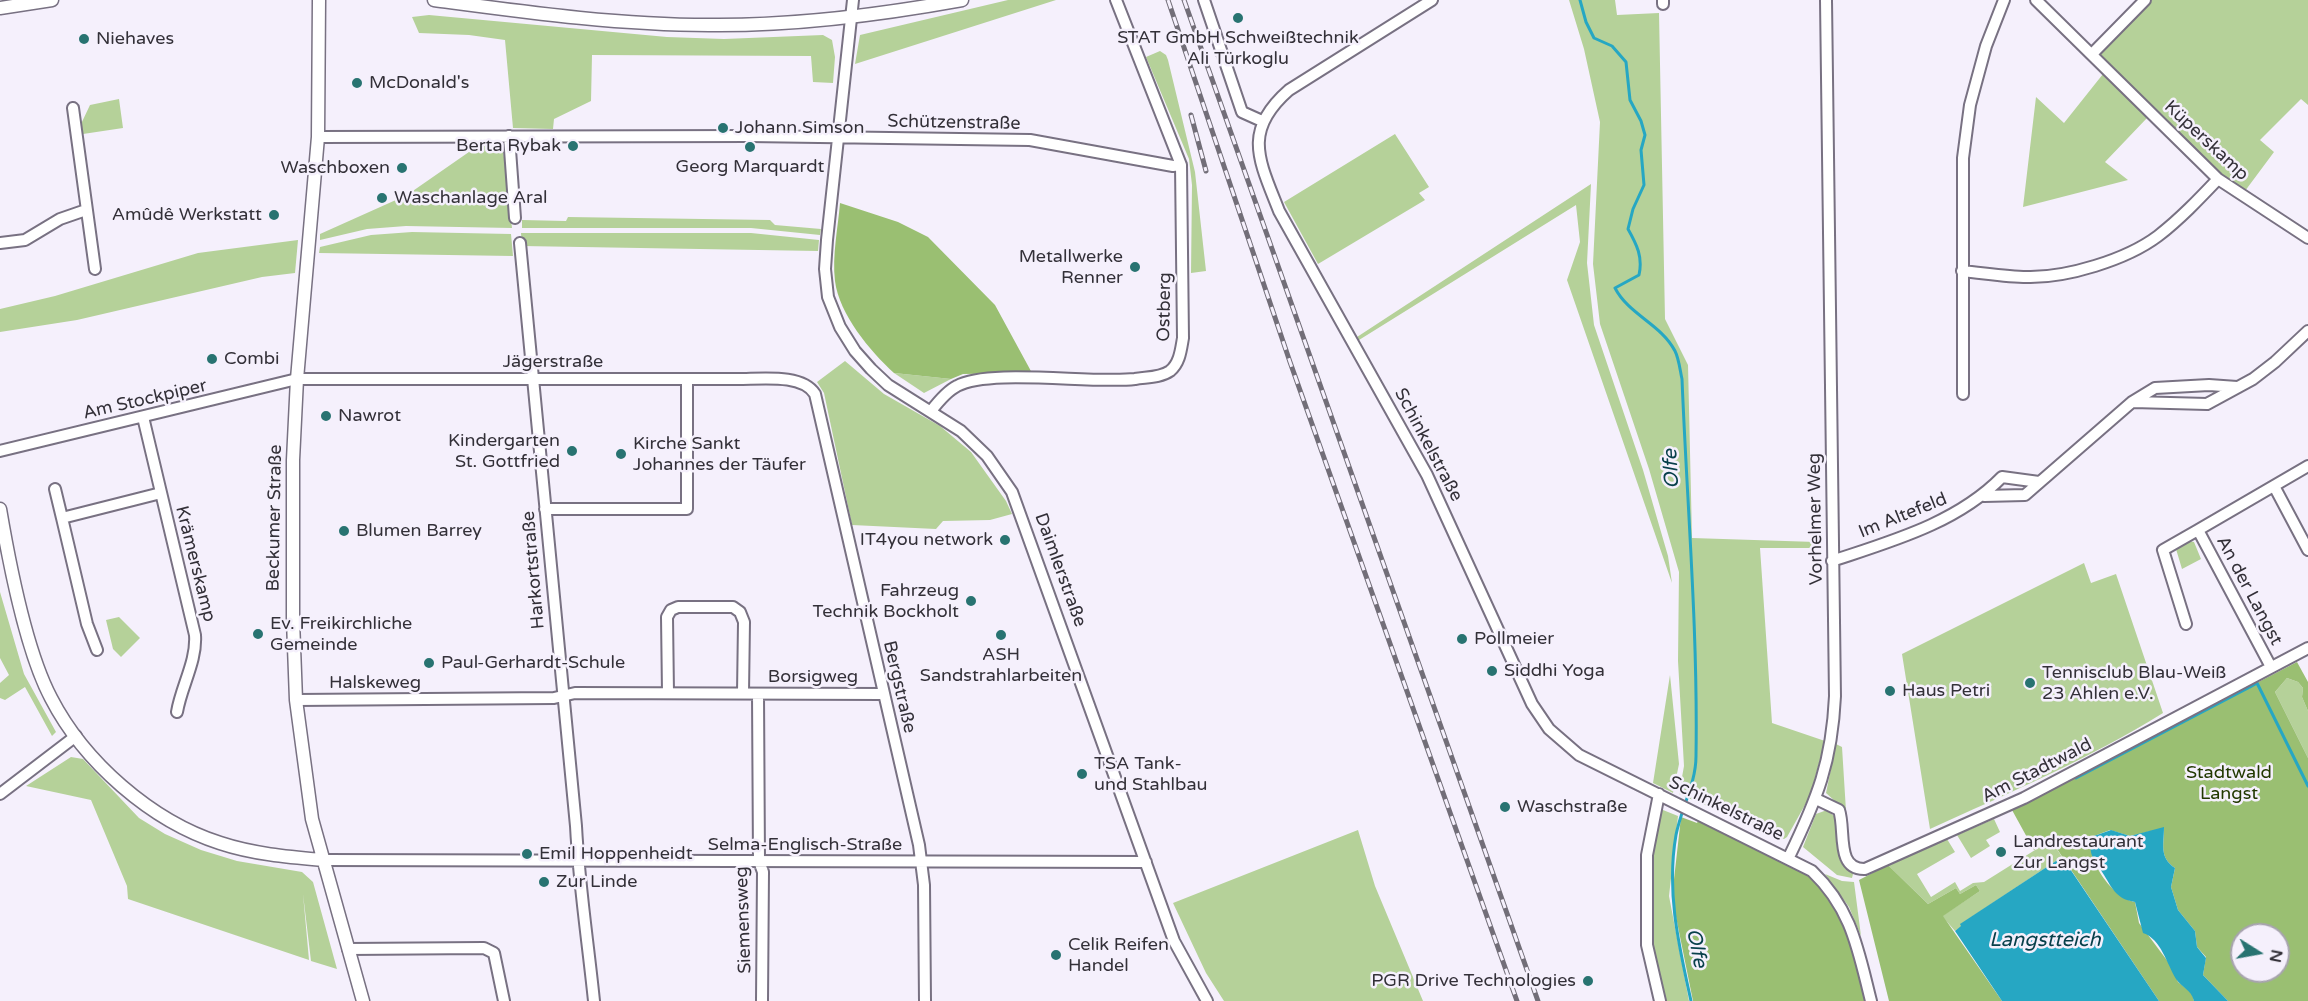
<!DOCTYPE html>
<meta charset="utf-8">
<style>
body{margin:0}
#map{position:relative;width:2308px;height:1001px;overflow:hidden;background:#f5f0fc;font-family:"Varela Round",sans-serif}
canvas{display:block}
.north{position:absolute;left:2230px;top:923px;width:60px;height:60px;box-sizing:border-box;background:#f5f0fc;border:2px solid #a7a3ae;border-radius:50%;rotate:101deg;font-size:16px;font-weight:700;line-height:24px;text-align:center;color:#333038}
.north::after{content:'';display:block;margin:auto;width:21px;height:27px;background:#287371;clip-path:polygon(50% 0,100% 100%,50% 72%,0 100%)}
</style>
<div id="map">
<canvas width="2308" height="1001"></canvas>
<div class="north">N</div>
</div>
<script>
const context = document.querySelector('canvas').getContext('2d');
context.lineJoin = 'round';
function fillPath(path, color) { context.fillStyle = color; context.fill(path, 'evenodd'); }
function stroke(path, color, width, dash) { context.strokeStyle = color; context.lineWidth = width; context.lineCap = dash ? 'butt' : 'round'; context.setLineDash(dash || []); context.stroke(path); }
function drawText(font, color, halo, rows, align = 'center') {
  context.font = font + ' "Varela Round",sans-serif'; context.lineWidth = 5; context.setLineDash([]); context.textBaseline = 'middle'; context.strokeStyle = halo; context.fillStyle = color; for (const [text, x, y, turn = 0] of rows) {
    context.save(); context.translate(x, y); context.rotate((+turn || 0) * Math.PI / 180); context.textAlign = isNaN(turn) ? turn : align; if (halo) context.strokeText(text, 0, 0); context.fillText(text, 0, 0); context.restore();
  }
}
fillPath(new Path2D(`
 M 1008,0 L 1056,0 L 855,64 L 860,35 Z
 M 1569,0 L 1615,0 L 1617,15 L 1659,13 L 1665,319 L 1688,365 L 1692,538 L 1816,542 L 1816,548 L 1760,548 L 1772,723 L 1825,741 L 1810,796 L 1787,837 L 1784,839 L 1679,794 L 1684,766 L 1678,661 L 1679,572 L 1649,469 L 1600,324 L 1593,264 L 1600,122 L 1584,49 Z
 M 2152,0 L 2308,0 L 2308,105 L 2301,99 L 2260,140 L 2274,152 L 2245,191 L 2224,176 L 2099,54 Z
 M 429,15 L 667,37 L 724,39 L 823,35 L 832,40 L 835,57 L 833,83 L 813,82 L 811,56 L 592,55 L 591,101 L 554,119 L 553,129 L 513,128 L 505,40 L 469,35 L 419,33 L 412,17 Z
 M 1160,51 L 1166,55 L 1168,60 L 1195,172 L 1206,271 L 1191,273 L 1192,185 L 1189,159 L 1146,57 Z
 M 2103,74 L 2147,118 L 2105,162 L 2128,180 L 2023,207 L 2036,97 L 2064,123 Z
 M 119,99 L 123,128 L 83,134 L 81,124 L 90,105 Z
 M 1395,134 L 1429,187 L 1419,193 L 1425,200 L 1318,264 L 1284,202 Z
 M 479,145 L 496,145 L 503,149 L 512,228 L 406,226 L 367,229 L 320,240 L 320,234 L 407,195 Z
 M 1591,184 L 1587,263 L 1594,325 L 1643,470 L 1668,556 L 1672,583 L 1567,280 L 1580,242 L 1576,205 L 1359,340 L 1357,337 Z
 M 568,217 L 770,220 L 775,225 L 821,229 L 820,235 L 751,228 L 522,228 L 522,220 L 566,221 Z
 M 412,232 L 511,234 L 513,256 L 319,253 L 320,247 L 371,235 Z
 M 521,233 L 751,233 L 819,240 L 818,251 L 522,246 Z
 M 298,240 L 295,273 L 262,277 L 77,320 L 0,332 L 0,309 L 55,296 L 198,253 Z
 M 845,361 L 884,394 L 940,426 L 971,452 L 1006,501 L 1012,514 L 990,520 L 943,521 L 936,529 L 852,525 L 824,393 L 817,382 Z
 M 894,373 L 951,379 L 924,393 Z
 M 2189,541 L 2194,542 L 2201,559 L 2182,569 L 2176,549 Z
 M 2084,563 L 2091,583 L 2116,574 L 2163,713 C 2089,759 2009,793 1930,829 L 1902,654 Z
 M 0,592 L 24,674 L 56,732 L 52,736 L 25,687 L 5,700 L 0,698 L 0,683 L 9,675 L 0,658 Z
 M 119,617 L 140,638 L 121,657 L 113,649 L 106,620 Z
 M 1670,675 L 1679,764 L 1673,793 L 1653,783 Z
 M 2287,678 L 2298,682 L 2303,688 L 2302,697 L 2308,711 L 2308,758 L 2275,692 Z
 M 1836,744 L 1842,747 L 1846,811 L 1826,793 Z
 M 71,757 L 83,759 L 139,818 L 165,834 L 201,850 L 237,861 L 302,872 L 313,882 L 337,969 L 311,961 L 303,894 L 309,960 L 128,899 L 127,886 L 91,800 L 26,786 Z
 M 1663,810 L 1678,816 L 1669,896 L 1689,1001 L 1666,1001 L 1652,945 L 1653,856 L 1660,811 Z
 M 1827,810 L 1835,817 L 1840,861 L 1853,874 L 1852,878 L 1837,875 L 1803,847 L 1816,814 Z
 M 1994,819 L 2000,832 L 1986,840 L 1990,846 L 1971,858 L 1957,835 Z
 M 1358,830 L 1375,886 L 1423,1001 L 1224,1001 L 1206,973 L 1173,903 Z
 M 1947,839 L 1955,852 L 1917,874 L 1931,897 L 1955,882 L 1960,891 L 1973,883 L 1984,882 L 2051,840 L 2062,857 L 1961,924 L 1962,926 L 1955,931 L 1942,916 L 1980,891 L 1976,885 L 1960,894 L 1956,888 L 1928,904 L 1888,865 Z
 M 1825,874 L 1842,881 L 1854,882 L 1861,936 L 1849,907 Z`), '#b5d199');
fillPath(new Path2D(`
 M 840,203 L 898,222 L 928,237 L 995,305 L 1032,373 L 963,374 L 951,379 L 894,373 C 870,351 839,314 835,281 C 832,255 838,228 840,203 Z
 M 2297,662 L 2308,682 L 2308,711 L 2302,697 L 2303,688 L 2298,682 L 2287,678 L 2275,692 L 2308,758 L 2308,1001 L 2228,1001 L 2203,975 L 2206,957 L 2197,947 L 2195,931 L 2178,910 L 2171,887 L 2175,868 C 2159,857 2164,845 2164,828 L 2130,836 L 2110,830 L 2094,836 C 2083,858 2113,898 2135,902 L 2139,923 L 2172,967 L 2178,982 L 2192,993 L 2194,1001 L 2159,1001 L 2051,840 L 2034,850 L 2012,810 ZM 2242,935 L 2278,935 L 2278,971 L 2242,971 Z
 M 1681,817 L 1697,823 L 1699,819 L 1810,876 L 1831,898 L 1848,932 L 1865,1001 L 1693,1001 L 1672,897 Z
 M 1888,865 L 1928,904 L 1956,888 L 1960,894 L 1976,885 L 1980,891 L 1943,916 L 2002,1001 L 1889,1001 L 1859,880 Z`), '#9abf72');
fillPath(new Path2D(`
 M 2164,827 C 2164,845 2159,857 2175,868 L 2171,887 L 2178,910 L 2195,931 L 2197,947 L 2206,958 L 2203,975 L 2228,1001 L 2194,1001 C 2191,989 2182,988 2176,979 C 2167,964 2161,939 2143,933 L 2135,902 C 2117,899 2113,890 2104,875 C 2096,861 2085,854 2094,836 L 2111,830 L 2130,836 Z
 M 2062,857 L 2159,1001 L 2002,1001 L 1955,931 L 1961,926 L 1960,924 Z`), '#26a7c3');
stroke(new Path2D(`
 M 1580,0 L 1586,22 L 1594,38 L 1612,46 L 1626,62 L 1630,100 L 1641,121 L 1645,135 L 1641,150 L 1644,185 L 1633,209 L 1628,229 C 1637,245 1643,257 1639,275 L 1615,288 C 1629,315 1661,324 1675,351 C 1679,359 1680,370 1682,379 C 1687,504 1698,630 1696,756 C 1696,784 1681,808 1676,835 C 1666,892 1679,946 1691,1001
 M 2250,687 L 2257,683 L 2308,786
 M 2076,778 L 2248,688`), '#26a7c3', 3);
const minor = new Path2D(`
 M 853,0 L 827,240 L 825,269 L 828,297 L 840,327 L 855,351 L 871,369 L 888,385 L 961,431 L 987,456 L 1012,492 L 1174,941 L 1207,1001
 M 1204,0 L 1242,112 L 1262,121
 M 1432,0 L 1289,90 C 1242,131 1259,160 1279,211 L 1427,475 L 1532,704 L 1549,729 L 1579,755 L 1812,871 C 1852,909 1858,950 1871,1001
 M 1663,0 L 1663,4
 M 2036,0 L 2218,179 L 2308,238
 M 2092,54 L 2145,0
 M 73,108 L 95,269
 M 509,136 L 515,218
 M 318,137 L 749,136 L 1030,140 L 1173,166 L 1181,165
 M 0,243 L 25,240 L 60,219 L 86,210
 M 520,243 L 576,826 C 579,885 588,942 594,1001
 M 1962,271 C 1984,273 2006,277 2027,277 C 2066,278 2126,260 2158,236 C 2180,219 2199,199 2218,179
 M 1963,394 L 1963,158 L 1970,105 L 1986,46 L 2004,0
 M 2133,402 L 2207,404 L 2253,379 L 2275,362 L 2308,331
 M 931,411 C 938,402 947,391 957,386 C 989,368 1092,384 1135,379 C 1146,377 1160,378 1170,371 C 1180,363 1181,349 1183,338 L 1181,165 L 1116,0
 M 143,417 L 195,635 C 197,661 181,687 177,712
 M 0,451 L 297,379 L 732,379 C 756,380 801,372 815,394 L 919,845 L 924,885 L 925,1001
 M 2274,486 L 2308,550
 M 55,489 L 62,518 L 161,493
 M 1984,496 L 2025,495 L 2132,402 L 2155,388 L 2209,385 L 2237,387
 M 545,509 L 687,509 L 687,379
 M 62,518 L 87,624 L 97,650
 M 2198,530 L 2308,466
 M 1832,561 C 1892,541 1957,523 2002,477 L 2039,482
 M 2186,624 L 2163,550 L 2198,530 L 2271,667
 M 668,693 L 667,617 L 671,610 L 678,607 L 733,607 L 740,612 L 744,622 L 743,693
 M 758,694 L 759,861 L 763,872 L 762,1001
 M 296,700 L 554,698 L 575,693 L 883,694
 M 0,794 L 76,736
 M 1659,794 L 1647,855 L 1647,945 L 1660,1001
 M 1816,799 L 1839,810 C 1846,830 1835,870 1865,869 L 2024,798 L 2308,648
 M 1789,857 C 1817,799 1832,762 1835,696 L 1826,0
 M 323,860 L 1146,862
 M 348,949 L 484,948 L 494,953 L 504,1001`);
const major = new Path2D(`
 M 319,0 L 318,137 L 297,379 L 293,460 L 293,620 L 296,700 L 312,819 L 363,1001
 M 434,0 C 525,12 617,25 709,25 C 794,26 879,15 962,0
 M 0,8 L 52,0
 M 0,509 C 9,562 26,651 51,698 C 84,762 151,821 220,843 C 253,854 289,857 323,860`);
stroke(minor, '#787182', 14);
stroke(major, '#787182', 15);
stroke(minor, '#fff', 10);
stroke(major, '#fff', 12);
const rail = new Path2D(`
 M 1168,0 L 1290,362 L 1517,1001
 M 1184,0 L 1538,1001
 M 1191,115 L 1206,171`);
stroke(rail, '#726e78', 5);
stroke(rail, '#f5f0fc', 3, [9]);
for (const [x, y, r, color] of [
 [1238,18,6,"#287371"],
 [84,39,6,"#287371"],
 [357,83,6,"#287371"],
 [723,128,6,"#287371"],
 [573,146,6,"#287371"],
 [750,147,6,"#287371"],
 [402,168,6,"#287371"],
 [382,198,6,"#287371"],
 [274,215,6,"#287371"],
 [1135,267,6,"#287371"],
 [212,359,6,"#287371"],
 [326,416,6,"#287371"],
 [572,451,6,"#287371"],
 [621,454,6,"#287371"],
 [344,531,6,"#287371"],
 [1005,540,6,"#287371"],
 [971,601,6,"#287371"],
 [258,634,6,"#287371"],
 [1001,635,6,"#287371"],
 [1462,639,6,"#287371"],
 [429,663,6,"#287371"],
 [1492,671,6,"#287371"],
 [2030,683,6,"#287371"],
 [1890,691,6,"#287371"],
 [1082,774,6,"#287371"],
 [1505,807,6,"#287371"],
 [2001,852,6,"#287371"],
 [527,854,6,"#287371"],
 [544,882,6,"#287371"],
 [1056,955,6,"#287371"],
 [1588,981,6,"#287371"]
]) { const dot = new Path2D(); dot.arc(x, y, r, 0, 2 * Math.PI); context.fillStyle = color; context.fill(dot); stroke(dot, '#f5f0fc', 2); }
drawText('18px', '#333038', '#f5f0fc', [
 ["STAT GmbH Schweißtechnik",1238,38,"center"],
 ["Ali Türkoglu",1238,59,"center"],
 ["Niehaves",96,39],
 ["McDonald's",369,83],
 ["Johann Simson",735,128],
 ["Berta Rybak",561,146,"right"],
 ["Georg Marquardt",750,167,"center"],
 ["Waschboxen",390,168,"right"],
 ["Waschanlage Aral",394,198],
 ["Amûdê Werkstatt",262,215,"right"],
 ["Metallwerke",1123,257,"right"],
 ["Renner",1123,278,"right"],
 ["Combi",224,359],
 ["Nawrot",338,416],
 ["Kindergarten",560,441,"right"],
 ["St. Gottfried",560,462,"right"],
 ["Kirche Sankt",633,444],
 ["Johannes der Täufer",633,465],
 ["Blumen Barrey",356,531],
 ["IT4you network",993,540,"right"],
 ["Fahrzeug",959,591,"right"],
 ["Technik Bockholt",959,612,"right"],
 ["Ev. Freikirchliche",270,624],
 ["Gemeinde",270,645],
 ["Pollmeier",1474,639],
 ["ASH",1001,655,"center"],
 ["Sandstrahlarbeiten",1001,676,"center"],
 ["Paul-Gerhardt-Schule",441,663],
 ["Siddhi Yoga",1504,671],
 ["Tennisclub Blau-Weiß",2042,673],
 ["23 Ahlen e.V.",2042,694],
 ["Haus Petri",1902,691],
 ["TSA Tank-",1094,764],
 ["und Stahlbau",1094,785],
 ["Waschstraße",1517,807],
 ["Landrestaurant",2013,842],
 ["Zur Langst",2013,863],
 ["Emil Hoppenheidt",539,854],
 ["Zur Linde",556,882],
 ["Celik Reifen",1068,945],
 ["Handel",1068,966],
 ["PGR Drive Technologies",1576,981,"right"]
], 'left');
drawText('18px', '#333038', '#f5f0fc', [
 ["Schützenstraße",954,123,1],
 ["Küperskamp",2206,141,43],
 ["Ostberg",1165,307,-89],
 ["Jägerstraße",553,362],
 ["Am Stockpiper",145,400,-13],
 ["Schinkelstraße",1428,445,62],
 ["Im Altefeld",1903,516,-22],
 ["Beckumer Straße",275,518,-89],
 ["Vorhelmer Weg",1816,519,-91],
 ["Krämerskamp",195,564,76],
 ["Harkortstraße",534,570,-95],
 ["Daimlerstraße",1060,570,70],
 ["An der Langst",2249,591,62],
 ["Borsigweg",813,677],
 ["Halskeweg",375,683],
 ["Bergstraße",899,687,77],
 ["Am Stadtwald",2037,771,-27],
 ["Schinkelstraße",1726,809,26],
 ["Selma-Englisch-Straße",805,845],
 ["Siemensweg",744,920,-92]
]);
drawText('18px', '#223800', '#f5f0fc', [
 ["Stadtwald",2229,773],
 ["Langst",2229,794]
]);
drawText('italic 20px', '#08404b', '#f5f0fc', [
 ["Olfe",1672,469,-93],
 ["Langstteich",2045,941],
 ["Olfe",1696,948,79]
]);
</script>
